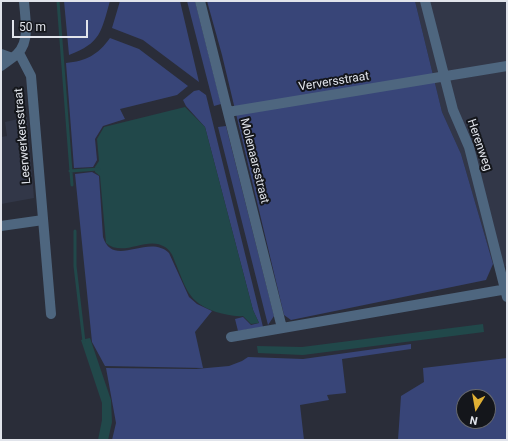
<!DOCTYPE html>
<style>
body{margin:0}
#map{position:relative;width:508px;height:441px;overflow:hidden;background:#2a2d39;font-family:Roboto,sans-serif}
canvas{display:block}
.frame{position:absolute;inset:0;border:2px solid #e1e4eb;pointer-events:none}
.north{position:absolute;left:456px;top:389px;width:40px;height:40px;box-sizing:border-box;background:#14161b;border:1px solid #66686e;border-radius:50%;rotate:191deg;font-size:11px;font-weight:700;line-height:16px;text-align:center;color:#e1e4eb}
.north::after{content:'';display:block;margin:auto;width:14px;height:18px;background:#e0b034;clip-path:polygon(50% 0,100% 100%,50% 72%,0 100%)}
.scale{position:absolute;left:12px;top:20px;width:76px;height:18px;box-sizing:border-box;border:2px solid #e1e4eb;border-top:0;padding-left:5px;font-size:12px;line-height:14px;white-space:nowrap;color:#e1e4eb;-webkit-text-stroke:3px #14161b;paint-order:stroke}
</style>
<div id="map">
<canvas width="508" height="441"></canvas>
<div class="frame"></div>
<div class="north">N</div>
<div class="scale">50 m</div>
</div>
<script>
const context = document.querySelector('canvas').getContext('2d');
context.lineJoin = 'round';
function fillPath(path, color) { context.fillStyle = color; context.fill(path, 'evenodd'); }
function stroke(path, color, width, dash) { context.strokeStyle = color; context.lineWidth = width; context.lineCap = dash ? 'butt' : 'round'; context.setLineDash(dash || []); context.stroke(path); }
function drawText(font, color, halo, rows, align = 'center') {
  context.font = font + ' Roboto,sans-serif'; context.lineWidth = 4; context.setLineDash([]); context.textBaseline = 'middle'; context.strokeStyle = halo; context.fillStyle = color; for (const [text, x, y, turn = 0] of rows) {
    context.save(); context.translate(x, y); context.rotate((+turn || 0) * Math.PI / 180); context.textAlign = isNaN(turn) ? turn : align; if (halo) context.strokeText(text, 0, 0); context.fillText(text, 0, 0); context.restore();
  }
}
fillPath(new Path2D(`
 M 415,1 L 507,1 L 507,269 L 506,266 L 493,264 L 461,154 L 442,112 Z
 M 27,117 L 34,198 L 1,204 L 1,137 L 7,136 L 5,122 Z`), '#323748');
fillPath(new Path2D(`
 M 64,1 L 110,1 C 101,32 101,43 69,55 Z
 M 120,1 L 180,1 L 199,82 L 143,40 L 112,28 Z
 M 187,1 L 195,1 L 221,104 L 214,106 Z
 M 207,1 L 415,1 L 442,112 L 461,154 L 493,264 L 486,280 L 291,320 L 284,315 L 222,55 Z
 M 110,38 L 139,49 L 188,86 L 177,95 L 120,109 L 125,119 L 103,126 L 95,139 L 97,160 L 93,167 L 74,168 L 66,63 C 86,61 98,55 110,38 Z
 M 199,90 L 206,95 L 263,327 L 238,331 L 235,319 L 243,317 L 251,325 L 259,323 L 253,310 L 205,127 L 186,106 L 183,100 L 194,91 Z
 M 226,126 L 274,316 L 268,325 L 218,127 Z
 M 92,172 L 99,176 L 103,237 C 113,269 148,233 169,253 L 189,297 L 197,304 L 212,311 L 195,332 L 203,368 L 105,366 L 92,342 L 75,174 Z
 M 411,344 L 411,349 L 342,359 L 346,393 L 327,395 L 329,400 L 300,405 L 304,440 L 112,440 L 116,423 L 106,368 L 196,369 L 229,366 L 242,361 L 248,357 L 303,359 Z
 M 507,358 L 507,440 L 398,440 L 401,396 L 424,382 L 423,368 ZM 464,397 L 488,397 L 488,421 L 464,421 Z`), '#384578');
fillPath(new Path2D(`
 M 185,107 L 205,127 L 253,310 L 259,323 L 251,324 L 243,316 C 234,317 225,314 216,312 C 187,302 186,287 175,262 C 173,256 171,251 165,247 C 147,235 124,258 106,243 L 100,176 L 95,172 L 95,167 L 99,161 L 97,139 L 104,127 Z
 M 483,324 L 484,332 L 303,355 L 258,353 L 257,346 L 302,347 Z
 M 90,338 L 111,400 L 112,422 L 108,440 L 98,440 L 102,420 L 102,403 L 81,340 Z`), '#21484a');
stroke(new Path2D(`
 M 58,1 L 72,185
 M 70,171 L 99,169
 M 75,231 L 75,266 L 84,342`), '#21484a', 3);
stroke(new Path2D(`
 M 200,1 L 282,328
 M 425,1 L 453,110 L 469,147 L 507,297
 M 19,53 L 31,76 L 51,314
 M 1,54 L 12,58 C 32,46 25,20 24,1
 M 1,66 L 12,58
 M 228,112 L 507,66
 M 1,226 L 43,220
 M 231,337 L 507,289`), '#4e667f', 10);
drawText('12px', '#e1e4eb', '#14161b', [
 ["Verversstraat",334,82,-9],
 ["Leerwerkersstraat",23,136,-95],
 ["Herenweg",479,145,71],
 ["Molenaarsstraat",254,161,76]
]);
</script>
